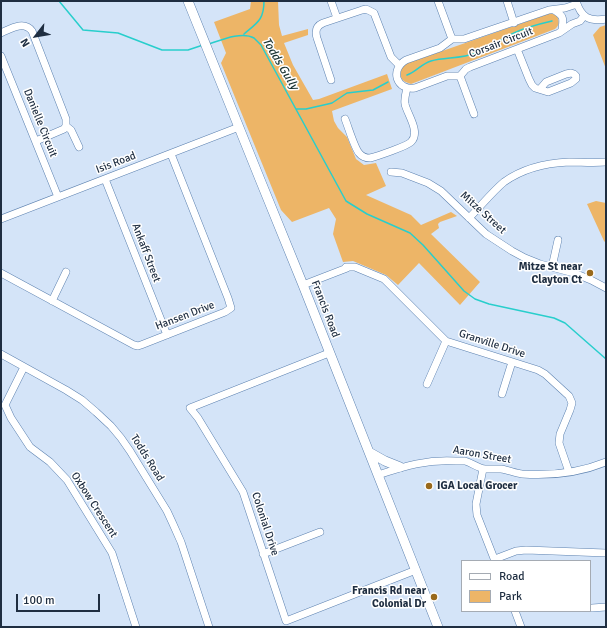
<!DOCTYPE html>
<style>
body{margin:0}
#map{position:relative;width:607px;height:628px;overflow:hidden;background:#d4e4f8;font-family:Signika,sans-serif}
canvas{display:block}
.frame{position:absolute;inset:0;border:2px solid #1f2e41;pointer-events:none}
.legend{position:absolute;left:461px;top:560px;width:130px;height:52px;box-sizing:border-box;background:#fff;border:1px solid #a5abb3;margin:0;padding:5px 7px;list-style:none;font-size:12px;color:#1f2e41}
.legend li{display:flex;align-items:center;gap:8px;height:20px}
.legend b{width:20px;border:1px solid #a5abb3}
.north{position:absolute;left:16px;top:16px;width:40px;height:40px;-webkit-text-stroke:3px #fff;paint-order:stroke;rotate:239deg;font-size:11px;font-weight:700;line-height:16px;text-align:center;color:#1f2e41}
.north::after{content:'';display:block;margin:auto;width:14px;height:18px;background:#1f2e41;clip-path:polygon(50% 0,100% 100%,50% 72%,0 100%)}
.scale{position:absolute;left:16px;top:594px;width:84px;height:18px;box-sizing:border-box;border:2px solid #1f2e41;border-top:0;padding-left:5px;font-size:12px;line-height:14px;white-space:nowrap;color:#1f2e41;-webkit-text-stroke:3px #fff;paint-order:stroke}
</style>
<div id="map">
<canvas width="607" height="628"></canvas>
<div class="frame"></div>
<ul class="legend">
<li><b style="height:5px;background:#fff"></b>Road</li>
<li><b style="height:11px;background:#edb567"></b>Park</li>
</ul>
<div class="north">N</div>
<div class="scale">100 m</div>
</div>
<script>
const context = document.querySelector('canvas').getContext('2d');
context.lineJoin = 'round';
function fillPath(path, color) { context.fillStyle = color; context.fill(path, 'evenodd'); }
function stroke(path, color, width, dash) { context.strokeStyle = color; context.lineWidth = width; context.lineCap = dash ? 'butt' : 'round'; context.setLineDash(dash || []); context.stroke(path); }
function drawText(font, color, halo, rows, align = 'center') {
  context.font = font + ' Signika,sans-serif'; context.lineWidth = 3; context.setLineDash([]); context.textBaseline = 'middle'; context.strokeStyle = halo; context.fillStyle = color; for (const [text, x, y, turn = 0] of rows) {
    context.save(); context.translate(x, y); context.rotate((+turn || 0) * Math.PI / 180); context.textAlign = isNaN(turn) ? turn : align; if (halo) context.strokeText(text, 0, 0); context.fillText(text, 0, 0); context.restore();
  }
}
fillPath(new Path2D(`
 M 251,1 L 278,1 L 279,25 L 282,36 L 308,29 L 308,35 L 284,43 L 293,65 L 313,100 L 319,99 L 387,74 L 392,89 L 332,111 L 334,121 L 338,128 L 347,137 L 356,159 L 364,165 L 376,163 L 386,186 L 366,195 L 411,215 L 421,225 L 451,212 L 457,216 L 440,222 L 438,224 L 439,228 L 431,234 L 480,282 L 460,305 L 419,263 L 398,285 L 386,275 L 353,261 L 343,262 L 333,234 L 336,219 L 329,208 L 292,222 L 281,210 L 221,63 L 226,53 L 214,22 L 250,9 Z
 M 551,13 L 557,16 C 559,21 560,25 555,29 L 411,84 C 401,81 399,78 402,67 L 408,63 Z
 M 606,25 L 606,69 L 593,35 L 600,27 Z
 M 596,201 L 606,203 L 606,243 L 604,241 L 587,204 Z`), '#edb567');
stroke(new Path2D(`
 M 59,1 L 83,30 L 118,33 L 162,50 L 188,50 L 203,45
 M 244,34 C 257,23 264,20 264,1
 M 209,44 C 221,40 242,31 254,38 C 256,40 259,43 261,45 L 346,201 L 367,214 L 410,233 L 423,245 L 464,291 L 475,299 L 489,304 L 554,318 L 565,323 L 606,359
 M 407,75 C 416,72 421,64 431,61 C 445,57 461,59 476,53 C 490,48 501,39 514,33 C 526,27 539,24 552,21
 M 296,109 L 306,109 L 328,104 L 332,103 L 347,93 L 373,90 L 388,82`), '#28cecc', 1.5);
const minor = new Path2D(`
 M 331,1 L 337,18
 M 438,1 L 452,39
 M 507,1 L 514,23
 M 576,1 C 581,17 589,22 606,19
 M 577,4 L 565,8 L 549,10 L 464,39 L 452,39 L 440,48 L 406,60 C 389,70 397,91 415,88 L 447,76 L 460,76 L 466,69 L 470,67 L 559,33 L 572,24 L 580,21 L 584,16
 M 554,10 C 565,17 563,18 562,30
 M 1,33 C 10,29 24,20 32,31 L 66,119 L 66,126 L 64,129 L 36,141
 M 517,49 L 529,79 L 532,85 L 535,88 L 548,92 L 571,83 L 576,79 L 576,76 L 574,74 L 571,73 L 566,74 L 546,82 L 540,89
 M 1,56 L 58,197
 M 460,76 L 474,114
 M 331,80 L 317,38 C 315,31 316,26 323,23 L 362,10 L 366,9 L 374,13 L 391,57 L 399,65
 M 345,119 C 348,126 354,147 359,153 C 362,157 365,158 370,158 C 378,156 407,146 411,142 C 421,132 407,114 405,104 C 404,98 406,93 407,88
 M 66,126 L 71,130 L 79,147
 M 391,172 L 402,173 L 428,183 L 441,191 L 486,234 L 512,251 L 525,258 L 540,264 L 574,273 L 591,280 L 606,288
 M 105,179 L 167,335
 M 469,218 C 480,207 493,191 504,182 C 522,169 547,163 569,162 C 581,162 594,163 606,162
 M 1,219 L 239,127
 M 552,267 L 558,240
 M 1,273 L 134,345 L 138,346 L 141,345 L 225,312 L 231,308 L 228,298 L 171,154
 M 303,285 L 347,268 L 346,267 L 355,267 L 384,279 L 446,341 L 538,370 L 545,374 L 569,396 L 572,403 L 570,410 L 560,434 L 559,443 L 569,472
 M 52,301 L 66,272
 M 329,353 L 190,408 L 198,418 L 243,492 L 286,621 L 416,570
 M 1,354 L 66,390 L 82,400 L 96,412 L 111,426 L 121,438 L 130,451 L 167,511 L 173,524 L 181,542 L 209,627
 M 24,367 L 5,405 L 11,418 L 30,447 L 50,462 L 67,480 L 112,553 L 136,627
 M 427,384 L 446,341
 M 502,394 L 512,362
 M 483,469 L 476,504 L 477,515 L 495,561
 M 378,475 C 405,466 428,459 456,461 C 459,461 462,461 465,461 C 472,463 478,468 485,469 C 490,469 496,469 501,469 C 508,470 515,473 522,474 C 550,476 579,473 606,462
 M 263,554 L 320,532
 M 495,559 L 516,551 L 526,550 L 606,553
 M 592,608 L 606,607
 M 515,611 L 521,627`);
const major = new Path2D(`
 M 188,1 L 261,182 L 303,285 L 438,627
 M 369,452 L 385,461 L 400,467`);
stroke(minor, '#5d82b0', 8);
stroke(major, '#5d82b0', 10);
stroke(minor, '#fff', 7);
stroke(major, '#fff', 9);
for (const [x, y, r, color] of [
 [590,273,4,"#99691b"],
 [429,486,4,"#99691b"],
 [434,597,4,"#99691b"]
]) { const dot = new Path2D(); dot.arc(x, y, r, 0, 2 * Math.PI); context.fillStyle = color; context.fill(dot); stroke(dot, '#fff', 1.5); }
drawText('11px', '#1f2e41', '#fff', [
 ["Corsair Circuit",501,43,-21],
 ["Danielle Circuit",40,123,68],
 ["Isis Road",116,163,-21],
 ["Mitze Street",483,213,42],
 ["Ankaff Street",146,253,69],
 ["Francis Road",325,309,69],
 ["Hansen Drive",185,316,-21],
 ["Granville Drive",492,344,18],
 ["Aaron Street",482,455,10],
 ["Todds Road",147,458,58],
 ["Oxbow Crescent",94,505,57],
 ["Colonial Drive",265,524,72]
]);
drawText('bold 11px', '#1f2e41', '#fff', [
 ["Mitze St near",582,267],
 ["Clayton Ct",582,280],
 ["IGA Local Grocer",437,486,"left"],
 ["Francis Rd near",426,591],
 ["Colonial Dr",426,604]
], 'right');
drawText('italic 12px', '#1b3433', '#fff', [
 ["Todds Gully",280,64,59]
]);
</script>
